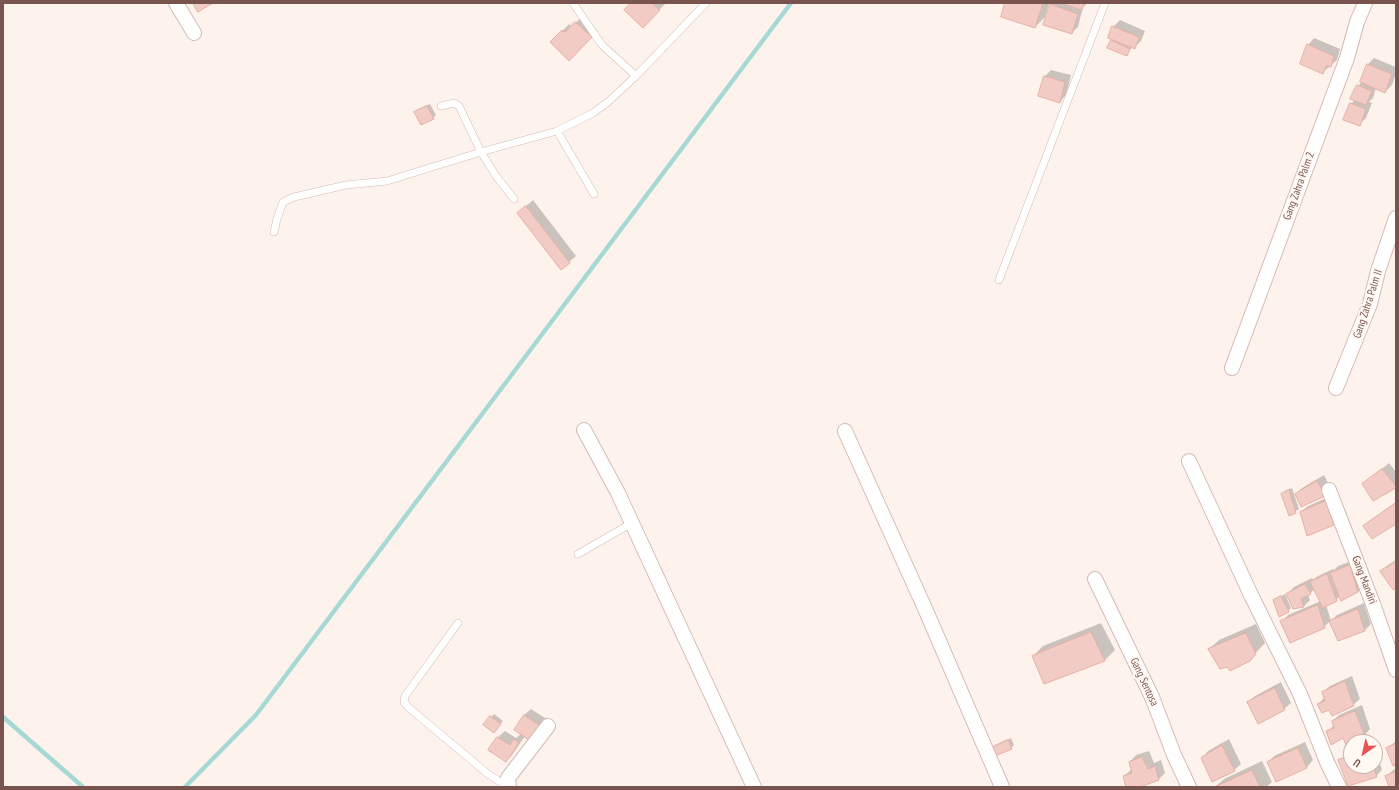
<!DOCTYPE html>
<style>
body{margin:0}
#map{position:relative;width:1399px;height:790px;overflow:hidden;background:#fdf3ec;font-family:"PT Sans Narrow",sans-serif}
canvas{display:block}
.frame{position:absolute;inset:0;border:4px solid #79544e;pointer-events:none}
.north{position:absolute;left:1343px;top:734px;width:40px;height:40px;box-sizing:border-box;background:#fff8f3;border:1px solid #c9b6b1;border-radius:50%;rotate:214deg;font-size:11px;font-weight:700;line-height:16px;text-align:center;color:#79544e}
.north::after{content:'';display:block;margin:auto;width:14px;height:18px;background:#e55553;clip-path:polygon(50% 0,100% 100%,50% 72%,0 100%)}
</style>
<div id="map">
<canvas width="1399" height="790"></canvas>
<div class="frame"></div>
<div class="north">U</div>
</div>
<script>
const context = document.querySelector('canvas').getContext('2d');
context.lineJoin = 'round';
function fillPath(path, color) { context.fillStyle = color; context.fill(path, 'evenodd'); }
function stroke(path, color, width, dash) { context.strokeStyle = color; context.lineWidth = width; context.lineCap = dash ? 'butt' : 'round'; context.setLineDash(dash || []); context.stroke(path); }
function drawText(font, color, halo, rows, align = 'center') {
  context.font = font + ' "PT Sans Narrow",sans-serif'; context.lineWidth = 4; context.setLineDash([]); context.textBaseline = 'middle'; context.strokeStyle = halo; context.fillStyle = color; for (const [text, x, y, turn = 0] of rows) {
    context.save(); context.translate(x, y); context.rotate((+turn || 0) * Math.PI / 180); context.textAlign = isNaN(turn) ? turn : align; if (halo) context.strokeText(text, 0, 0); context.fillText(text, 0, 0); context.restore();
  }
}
fillPath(new Path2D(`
 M 632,3 L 666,3 L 643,26 Z
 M 1006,3 L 1049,3 L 1045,17 L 1035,27 Z
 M 1053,3 L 1088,3 L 1083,7 L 1078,27 L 1071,33 L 1051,5 Z
 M 582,16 L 597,30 L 569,59 L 552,42 L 569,24 L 572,27 Z
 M 1120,20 L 1145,31 L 1141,41 L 1134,47 L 1132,47 L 1127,55 L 1112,41 L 1113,39 L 1109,37 L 1113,27 Z
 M 1314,38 L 1340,49 L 1337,60 L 1322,73 L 1308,45 Z
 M 1374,58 L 1396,67 L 1396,73 L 1392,85 L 1385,92 L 1376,88 L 1373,98 L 1369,102 L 1372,103 L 1366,118 L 1360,124 L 1351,104 L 1355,100 L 1358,86 L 1362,82 L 1368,64 Z
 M 1051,70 L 1071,75 L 1066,95 L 1060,102 L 1039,96 L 1045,76 Z
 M 430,104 L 436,115 L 433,118 L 415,112 L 418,109 Z
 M 533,200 L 576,256 L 569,262 L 518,213 Z
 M 1389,463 L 1396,472 L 1396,487 L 1363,484 Z
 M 1324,475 L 1331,489 L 1324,495 L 1296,494 L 1302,488 Z
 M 1292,488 L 1299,509 L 1289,515 L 1282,494 L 1285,491 Z
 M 1333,495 L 1340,517 L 1334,524 L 1301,512 L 1308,506 Z
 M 1396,502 L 1396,523 L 1364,526 L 1371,520 Z
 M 1357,559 L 1364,585 L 1358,592 L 1342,599 L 1340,596 L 1336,600 L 1326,605 L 1331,621 L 1337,615 L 1364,603 L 1371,624 L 1365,630 L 1339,640 L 1330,621 L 1324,627 L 1291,641 L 1282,622 L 1288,615 L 1321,601 L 1315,589 L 1308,595 L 1310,600 L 1303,607 L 1293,608 L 1287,594 L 1294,587 L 1312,578 L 1313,580 L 1318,576 L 1333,569 L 1334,570 L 1338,566 Z
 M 1396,560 L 1396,587 L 1381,571 L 1388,565 Z
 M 1285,594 L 1291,608 L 1288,611 L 1274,600 Z
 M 1101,623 L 1115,650 L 1105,660 L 1045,682 L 1033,656 L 1043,646 Z
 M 1256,624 L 1265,643 L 1249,660 L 1209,649 L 1219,640 Z
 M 1352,676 L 1360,699 L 1353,705 L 1318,704 L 1325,697 L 1323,692 L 1330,686 Z
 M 1281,682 L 1291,703 L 1284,709 L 1249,702 L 1255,696 Z
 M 1362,705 L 1370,729 L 1364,736 L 1344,736 L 1327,732 L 1334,725 L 1333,721 L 1339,715 Z
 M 531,709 L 548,720 L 525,736 L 512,755 L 506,761 L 489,750 L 498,737 L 505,731 L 516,738 L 521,734 L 524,715 Z
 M 494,714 L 503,721 L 497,729 L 491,717 Z
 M 1011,738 L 1014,745 L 1011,748 L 996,754 L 992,748 L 995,745 Z
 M 1229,739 L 1241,764 L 1234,770 L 1202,758 L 1208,751 Z
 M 1396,741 L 1396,764 L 1387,748 Z
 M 1305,742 L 1313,760 L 1307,767 L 1277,780 L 1268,763 L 1274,756 Z
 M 1375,749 L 1382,770 L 1376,776 L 1349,785 L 1339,761 L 1346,754 L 1351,752 L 1351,766 L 1375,766 Z
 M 1149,751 L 1154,763 L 1161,760 L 1165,773 L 1158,780 L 1137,787 L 1127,787 L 1124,776 L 1132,769 L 1130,762 L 1136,755 Z
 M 1262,761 L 1272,782 L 1266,787 L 1215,787 L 1224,779 Z
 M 1396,769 L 1396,787 L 1390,787 L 1386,777 L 1393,770 Z`), '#0003');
stroke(new Path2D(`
 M 3,717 L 83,787
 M 185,787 L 256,715 L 791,3`), '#a6d9d6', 4.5);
const building = new Path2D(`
 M 193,3 L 213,3 L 198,12 Z
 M 631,3 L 652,3 L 660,10 L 643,28 L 624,10 Z
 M 1005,3 L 1043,3 L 1035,28 L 1001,17 Z
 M 1061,3 L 1084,3 L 1082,10 Z
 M 1050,4 L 1078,14 L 1072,34 L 1043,25 Z
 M 575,22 L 592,37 L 569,61 L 550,42 L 562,30 L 565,32 Z
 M 1112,26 L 1139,37 L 1135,49 L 1108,38 Z
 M 1111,40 L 1130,49 L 1127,56 L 1107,48 Z
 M 1307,44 L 1334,56 L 1331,67 L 1326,66 L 1323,74 L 1300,64 Z
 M 1367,64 L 1392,74 L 1385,93 L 1360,82 Z
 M 1044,76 L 1065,82 L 1060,103 L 1038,96 Z
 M 1357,85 L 1372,91 L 1366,105 L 1350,99 Z
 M 1350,103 L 1366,109 L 1360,126 L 1343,120 Z
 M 427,106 L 434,119 L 421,125 L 414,112 Z
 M 526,206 L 570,263 L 561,270 L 517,213 Z
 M 1382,469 L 1396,486 L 1396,488 L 1373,501 L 1362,484 Z
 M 1317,481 L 1325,496 L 1301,507 L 1295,494 Z
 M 1289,490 L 1296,513 L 1289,516 L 1281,494 Z
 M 1326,501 L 1334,525 L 1307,536 L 1300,512 Z
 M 1396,503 L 1396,524 L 1372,539 L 1363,526 Z
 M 1396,562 L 1396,588 L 1393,590 L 1380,571 Z
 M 1350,565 L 1358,592 L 1341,601 L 1330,573 Z
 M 1327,574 L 1337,601 L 1323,608 L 1310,582 Z
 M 1305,584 L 1311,594 L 1301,599 L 1304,607 L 1293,609 L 1286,594 Z
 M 1281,596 L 1289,612 L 1279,617 L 1273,600 Z
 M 1318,605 L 1325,628 L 1290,643 L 1280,621 Z
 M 1358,609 L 1365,631 L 1338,641 L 1329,621 Z
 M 1091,632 L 1105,661 L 1044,684 L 1032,656 Z
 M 1246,633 L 1256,654 L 1250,661 L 1230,671 L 1227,667 L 1220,669 L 1208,649 Z
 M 1345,681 L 1354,706 L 1332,716 L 1329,710 L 1322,713 L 1317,704 L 1325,701 L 1322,692 Z
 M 1275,688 L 1285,710 L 1258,724 L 1247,702 Z
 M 1355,711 L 1365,736 L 1346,745 L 1343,738 L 1331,745 L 1326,731 L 1334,728 L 1332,721 Z
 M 524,715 L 542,727 L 532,742 L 514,730 Z
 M 490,716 L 501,724 L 494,733 L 483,725 Z
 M 497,737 L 510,745 L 514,739 L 519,743 L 506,762 L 488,750 Z
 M 1008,740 L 1012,749 L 995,756 L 991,748 Z
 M 1396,744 L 1396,765 L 1393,766 L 1386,748 Z
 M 1222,745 L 1235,771 L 1212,782 L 1201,758 Z
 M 1298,748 L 1307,768 L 1276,782 L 1267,762 Z
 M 1351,756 L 1351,766 L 1373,766 L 1377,777 L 1348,786 L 1338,760 Z
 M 1142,757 L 1148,769 L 1155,766 L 1159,780 L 1140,787 L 1126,787 L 1123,776 L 1132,773 L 1129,762 Z
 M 1252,770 L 1260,787 L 1215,787 Z
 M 1396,772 L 1396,787 L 1389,787 L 1385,776 Z`);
fillPath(building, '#f2ccc4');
stroke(building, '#e5afa4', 1);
const service = new Path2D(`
 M 573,3 L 602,45 L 636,76
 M 557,131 L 594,194
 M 514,199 L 496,176 L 481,152 L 557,131 L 593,113 L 608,102 L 636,76 L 706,3
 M 274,232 L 277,219 L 283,202 L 294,197 L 346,185 L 387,181 L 481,152 L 459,106 L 454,103 L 441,106
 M 999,280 L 1105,3
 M 578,554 L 632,523
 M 458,623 L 405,696 L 404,702 L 408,707 L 488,774 L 508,787`);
const minor = new Path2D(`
 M 176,3 L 194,33
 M 1232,368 L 1347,58 L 1357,22 L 1365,3
 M 1336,388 L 1370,304 L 1378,271 L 1396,218
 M 584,430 L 618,493 L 754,787
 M 845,431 L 927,613 L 1002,787
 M 1189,461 L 1251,595 L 1300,694 L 1327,762 L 1339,787
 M 1329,490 L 1373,604 L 1396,670
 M 1095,579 L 1152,697 L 1174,755 L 1189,787
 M 509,787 L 508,778 L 548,726`);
stroke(service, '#d3bbb3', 8);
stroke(minor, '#d3bbb3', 16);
stroke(service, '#fff', 7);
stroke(minor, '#fff', 14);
drawText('11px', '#79544e', '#fff8f3', [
 ["Gang Zahra Palm 2",1299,186,-70],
 ["Gang Zahra Palm II",1368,304,-72],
 ["Gang Mandiri",1364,580,69],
 ["Gang Sentosa",1144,682,65]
]);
</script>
